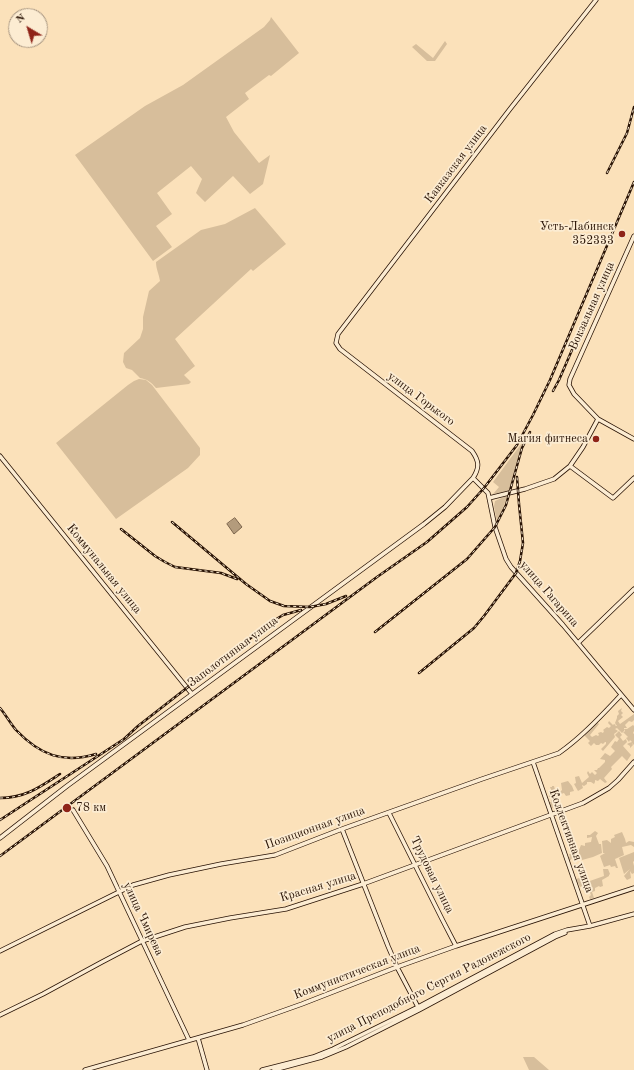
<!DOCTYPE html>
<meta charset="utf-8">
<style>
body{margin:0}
#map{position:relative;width:634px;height:1070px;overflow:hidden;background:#fbe1ba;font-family:"Old Standard TT",serif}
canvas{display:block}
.north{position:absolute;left:8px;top:8px;width:40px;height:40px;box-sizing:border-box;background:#fcecd2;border:1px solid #a79580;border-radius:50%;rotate:322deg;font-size:11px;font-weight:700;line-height:16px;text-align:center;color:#281204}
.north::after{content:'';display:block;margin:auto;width:14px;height:18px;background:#8f2418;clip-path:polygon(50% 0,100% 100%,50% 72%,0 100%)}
</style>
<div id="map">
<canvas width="634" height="1070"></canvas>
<div class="north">N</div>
</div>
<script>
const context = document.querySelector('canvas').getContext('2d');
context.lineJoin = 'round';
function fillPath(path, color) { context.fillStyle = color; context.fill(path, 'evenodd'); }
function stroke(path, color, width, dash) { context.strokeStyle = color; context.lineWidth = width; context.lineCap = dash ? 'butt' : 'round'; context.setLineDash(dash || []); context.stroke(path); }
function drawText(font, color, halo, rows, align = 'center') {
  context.font = font + ' "Old Standard TT",serif'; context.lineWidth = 3.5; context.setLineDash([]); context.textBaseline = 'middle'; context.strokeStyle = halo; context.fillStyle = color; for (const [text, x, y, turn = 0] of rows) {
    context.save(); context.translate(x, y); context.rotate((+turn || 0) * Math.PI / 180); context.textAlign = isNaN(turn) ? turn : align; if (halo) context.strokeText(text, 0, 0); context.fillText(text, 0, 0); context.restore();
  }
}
fillPath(new Path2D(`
 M 271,17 L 299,53 L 271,76 L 269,75 L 245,93 L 249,99 L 226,117 L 234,132 L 259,163 L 270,155 L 263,184 L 250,194 L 233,176 L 205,202 L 196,193 L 202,179 L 191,166 L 157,193 L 172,214 L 156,226 L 172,247 L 153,261 L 75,155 L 145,106 L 183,85 L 264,27 L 270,20 Z
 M 445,41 L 447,44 L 435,61 L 427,61 L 412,47 L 416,44 L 433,58 Z
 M 255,208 L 286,244 L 253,271 L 251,269 L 175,339 L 195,366 L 184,375 L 191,382 L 189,384 L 156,388 C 151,382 147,379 140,378 L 132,370 L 126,368 L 123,362 L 124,353 L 140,338 L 143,329 L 143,317 L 149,291 L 160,281 C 159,274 156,269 156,262 L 201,230 L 225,224 Z
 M 139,379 L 146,380 L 152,385 L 200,448 L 200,455 L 188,468 L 116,519 L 56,443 L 128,385 L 134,381 Z
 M 524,440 L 509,491 L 493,494 L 499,487 L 493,482 Z
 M 508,495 L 497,522 L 494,506 L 495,501 Z
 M 622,708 L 621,711 L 623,713 L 621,715 L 623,717 L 618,721 L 620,724 L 634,714 L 634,720 L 632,722 L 629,721 L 625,725 L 627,728 L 624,728 L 624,731 L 622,733 L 617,728 L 615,729 L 618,731 L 614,734 L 615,737 L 603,751 L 601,749 L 606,744 L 606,742 L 605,742 L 603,744 L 601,743 L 599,745 L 596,745 L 594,743 L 591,746 L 588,743 L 590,741 L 584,735 L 595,724 L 597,724 L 596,723 L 597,722 L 599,724 L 590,735 L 592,737 L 596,735 L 598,736 L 599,735 L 598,733 L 601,732 L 603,733 L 604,731 L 603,730 L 607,727 L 609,728 L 611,726 L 608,723 L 609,721 L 613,725 L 614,724 L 616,725 L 615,726 L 617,726 L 615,723 L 617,718 L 617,716 L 619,714 L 618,711 Z
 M 633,725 L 634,726 L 634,731 L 633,733 L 634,734 L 634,745 L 632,743 L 633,745 L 630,748 L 630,746 L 627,744 L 629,743 L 631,745 L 629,743 L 632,742 L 630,740 L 629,742 L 626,738 L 628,737 L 624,733 L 623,733 L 625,731 L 624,729 L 627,729 Z
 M 619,731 L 622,735 L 620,737 L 623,741 L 626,739 L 627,742 L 623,746 L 631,755 L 627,761 L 622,756 L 611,767 L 612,769 L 604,778 L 607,782 L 605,783 L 600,779 L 598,781 L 595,780 L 595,782 L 594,784 L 591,782 L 587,782 L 587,784 L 584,786 L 582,785 L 583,788 L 578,791 L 574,784 L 576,783 L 575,777 L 579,776 L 582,783 L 589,777 L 587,773 L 588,771 L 590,774 L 592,772 L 595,775 L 597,773 L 594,770 L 597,770 L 598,768 L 599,768 L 605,762 L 605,760 L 600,759 L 605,753 L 610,756 L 615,751 L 611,747 L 615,741 L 617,742 L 619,739 L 615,735 Z
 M 568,781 L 572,786 L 574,791 L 570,792 L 570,795 L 566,796 L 564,793 L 558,795 L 559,800 L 556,802 L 554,799 L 554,801 L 552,802 L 553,808 L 551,809 L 551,807 L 549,807 L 549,802 L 551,802 L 551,800 L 554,798 L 553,797 L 549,797 L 549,794 L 552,792 L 550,787 L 552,787 L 552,786 L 554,786 L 555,790 L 557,792 L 561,791 L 562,790 L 561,783 Z
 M 595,831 L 598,833 L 596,836 L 599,844 L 601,844 L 602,853 L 593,857 L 582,860 L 576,856 L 572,858 L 569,862 L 568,858 L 570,857 L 569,854 L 572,854 L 573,852 L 575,853 L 576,852 L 578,852 L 578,854 L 579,854 L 579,850 L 581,845 L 585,846 L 585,843 L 591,842 L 592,837 L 587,838 L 587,835 L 590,835 Z
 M 622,832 L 625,839 L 626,843 L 629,841 L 634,842 L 634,847 L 631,845 L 622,847 L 624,855 L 615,859 L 618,868 L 616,868 L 615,866 L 611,867 L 610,865 L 604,867 L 600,856 L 605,853 L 603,853 L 602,841 L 607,840 L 611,843 L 611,839 L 615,837 L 614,835 Z
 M 634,852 L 634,861 L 633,862 L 634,866 L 634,873 L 632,874 L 630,871 L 631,878 L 627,880 L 624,876 L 630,869 L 624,874 L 619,858 Z
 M 603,869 L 608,869 L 610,874 L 609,875 L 609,876 L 602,880 L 603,886 L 600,887 L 599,886 L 595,888 L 595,891 L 592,892 L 594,898 L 590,899 L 589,897 L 591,895 L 587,885 L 580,887 L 578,883 L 577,884 L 576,879 L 585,876 L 587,882 L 604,876 Z
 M 523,1057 L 534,1057 L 549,1070 L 529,1070 Z`), '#d7be9b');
const water = new Path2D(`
 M 235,518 L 242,527 L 234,534 L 227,524 Z`);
fillPath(water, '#b39b7c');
stroke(water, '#7b644c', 1);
const secondary = new Path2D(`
 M 634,236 L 570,379 L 569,385 L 574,394 L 598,419 L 634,439
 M 0,456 L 192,694
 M 570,466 L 613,498 L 634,478
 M 473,478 L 488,493 L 495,527 L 506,559 L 511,567 L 563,625 L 634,710
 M 489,498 L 525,489 L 554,479 L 570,466 L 583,447 L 598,419
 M 578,643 L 634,589
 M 533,762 L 590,926
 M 73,810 L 107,866 L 189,1040
 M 389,813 L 442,919 L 456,946
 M 342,829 L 388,946 L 397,967 L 418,1007
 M 0,838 L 67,786 L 424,524 L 445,507 L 473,478 C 480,467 479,461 472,451 L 340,349 L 336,343 L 338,334 L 510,109 L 596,0
 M 0,951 L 133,885 L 169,875 L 221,864 L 275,855 L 342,829 L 482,779 L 559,753 C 582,737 602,715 621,695
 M 0,1015 L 43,994 L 102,962 L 142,941 L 185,927 L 230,918 L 286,909 L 363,884 L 583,803 L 609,788 L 618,780 L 634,762
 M 198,1038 L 207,1070
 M 85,1070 L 243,1025 L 302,1004 L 397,967 L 456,946 L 634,888
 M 262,1070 L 313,1057 L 333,1049 L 418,1007 L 555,934 L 567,930 L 590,926 L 634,914
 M 274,1070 L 322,1057 L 346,1047 L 419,1010 L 555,937 L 565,933`);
stroke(secondary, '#281204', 5);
stroke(secondary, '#fcecd2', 3.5);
const rail = new Path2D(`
 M 607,173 L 627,133 L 634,107
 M 553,391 L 559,380 L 588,313
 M 172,522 L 246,584 L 270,601 L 284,606 L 310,607 L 326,604 L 346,596
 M 121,529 L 155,556 L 165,562 L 175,567 L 221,573 L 237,579
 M 375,632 L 467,559 L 495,527 L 506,505 L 522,448 L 530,432
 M 419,673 L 474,628 L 484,616 L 516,573 L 520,561 L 523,543 L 519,504 L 517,477
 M 0,708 C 6,715 10,723 16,730 C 40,755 63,764 96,754
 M 0,798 C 25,798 40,787 60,774
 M 0,820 L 124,739 L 138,726 L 270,623 L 283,615 L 301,610
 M 0,856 L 377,577 L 427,542 L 467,507 L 484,488 L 517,445 L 533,415 L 550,380 L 634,182`);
stroke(rail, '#281204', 2.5);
stroke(rail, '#fcecd2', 1, [3]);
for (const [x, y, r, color] of [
 [622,234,4,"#8f2418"],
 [596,439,4,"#8f2418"],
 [67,808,5,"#8f2418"]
]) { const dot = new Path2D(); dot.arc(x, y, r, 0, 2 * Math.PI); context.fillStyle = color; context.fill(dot); stroke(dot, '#fcecd2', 1.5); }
drawText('12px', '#281204', '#fcecd2', [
 ["Кавказская улица",456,164,-53],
 ["Вокзальная улица",592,306,-66],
 ["улица Горького",421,399,37],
 ["Коммунальная улица",104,569,51],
 ["улица Гагарина",549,594,49],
 ["Заполотняная улица",233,652,-37],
 ["Позиционная улица",315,828,-20],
 ["Коллективная улица",571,841,70],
 ["Трудовая улица",432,875,64],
 ["Красная улица",318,887,-17],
 ["улица Чмирева",143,919,65],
 ["Коммунистическая улица",357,972,-21],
 ["улица Преподобного Сергия Радонежского",429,988,-27]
]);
drawText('12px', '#281204', '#fcecd2', [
 ["Усть-Лабинск",614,227],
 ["352333",614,241],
 ["Магия фитнеса",588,439],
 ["78 км",76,808,"left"]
], 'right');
</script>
